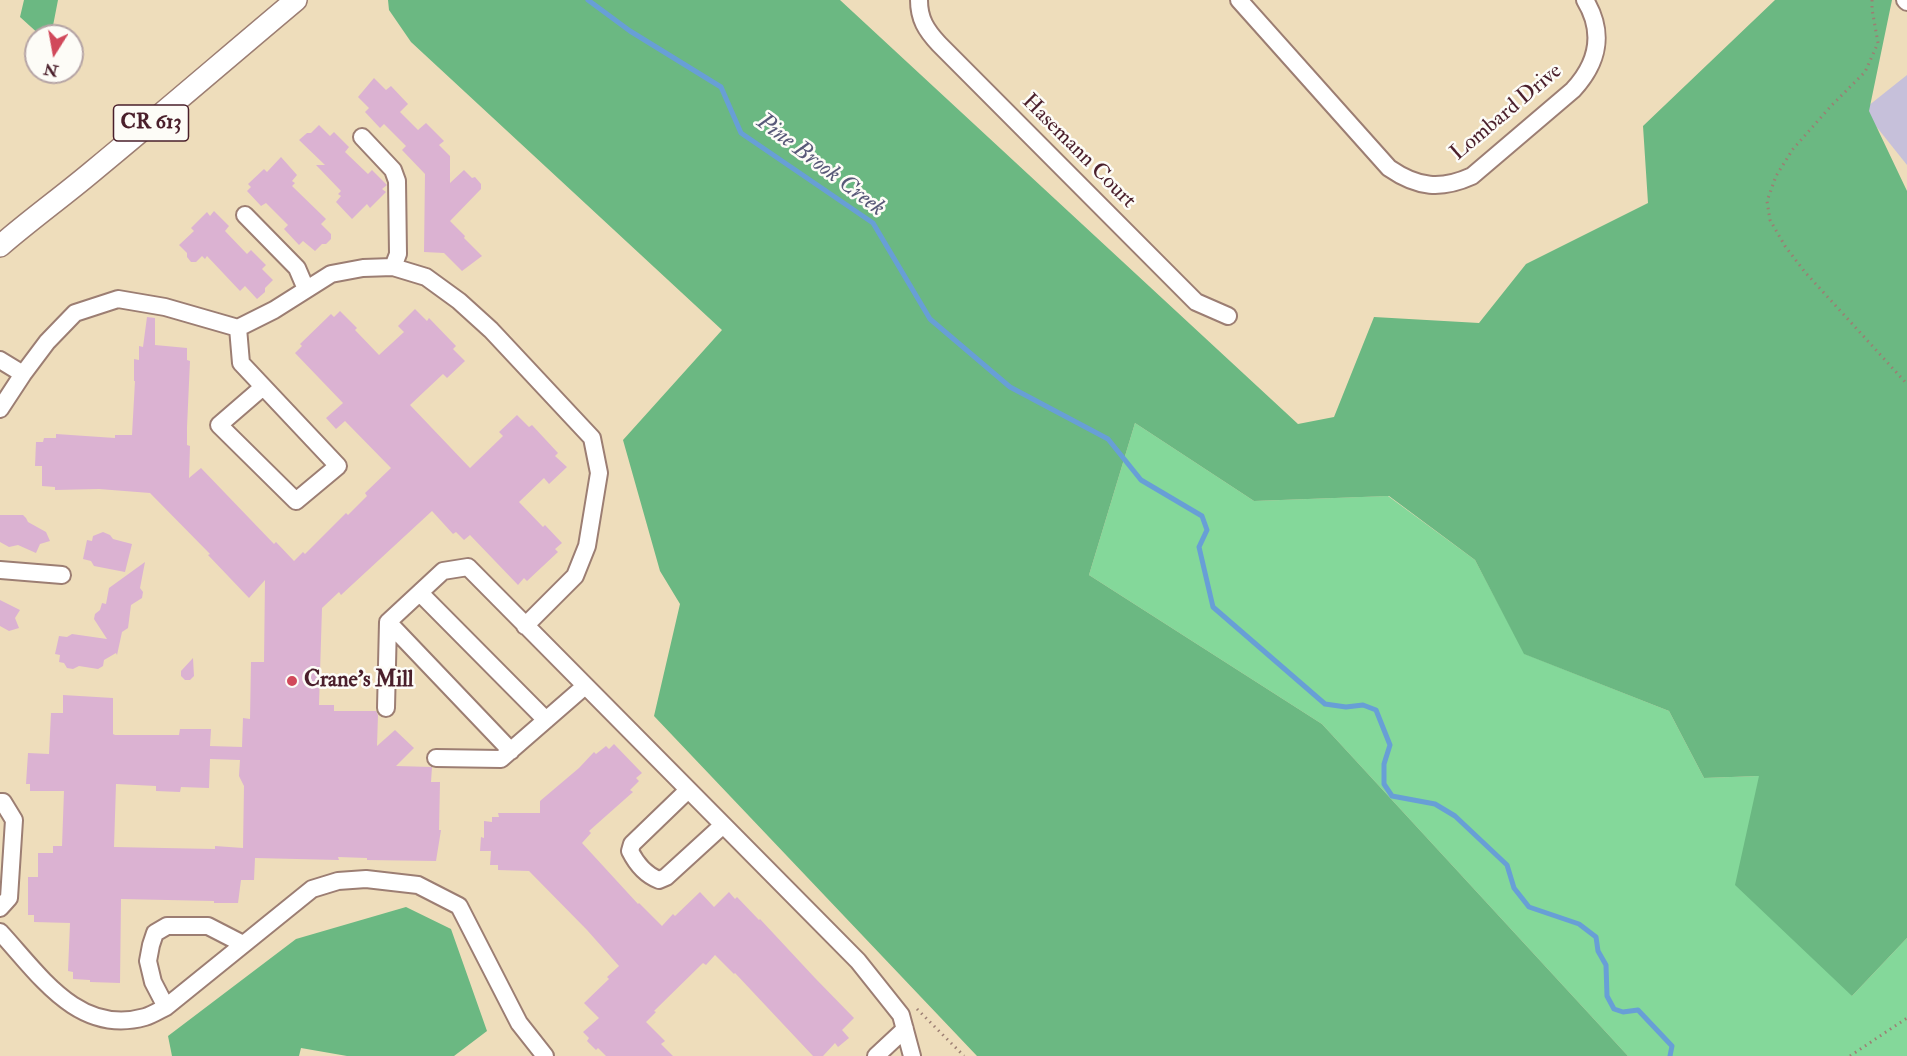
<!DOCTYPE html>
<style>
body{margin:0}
#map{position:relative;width:1907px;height:1056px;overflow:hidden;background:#edb;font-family:"IM FELL Double Pica",serif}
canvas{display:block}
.north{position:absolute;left:24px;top:24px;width:60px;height:60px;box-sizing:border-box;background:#fdfcf7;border:2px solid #b5a4a5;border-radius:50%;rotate:191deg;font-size:16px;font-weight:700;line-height:24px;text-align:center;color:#4a1f2b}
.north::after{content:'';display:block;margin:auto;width:21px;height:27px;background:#d1495b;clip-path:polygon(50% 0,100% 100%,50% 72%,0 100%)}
</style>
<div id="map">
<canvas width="1907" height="1056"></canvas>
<div class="north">N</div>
</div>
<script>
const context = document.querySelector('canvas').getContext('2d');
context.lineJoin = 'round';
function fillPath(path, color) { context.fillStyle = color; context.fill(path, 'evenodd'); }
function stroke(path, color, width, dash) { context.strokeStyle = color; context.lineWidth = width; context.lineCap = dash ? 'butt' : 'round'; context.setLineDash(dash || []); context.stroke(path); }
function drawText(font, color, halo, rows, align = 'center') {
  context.font = font + ' "IM FELL Double Pica",serif'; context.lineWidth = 5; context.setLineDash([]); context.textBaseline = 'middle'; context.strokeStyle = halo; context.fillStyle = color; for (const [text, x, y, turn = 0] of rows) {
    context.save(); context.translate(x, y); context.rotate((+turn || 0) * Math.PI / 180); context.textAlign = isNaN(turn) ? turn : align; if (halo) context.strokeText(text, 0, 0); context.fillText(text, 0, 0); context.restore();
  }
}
fillPath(new Path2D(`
 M 1907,75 L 1907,165 L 1863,110 Z`), '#c6c0da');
fillPath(new Path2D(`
 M 1135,423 L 1254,501 L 1388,496 L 1475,560 L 1525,654 L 1669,711 L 1704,778 L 1759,776 L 1852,996 L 1907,938 L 1907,1056 L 1628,1056 L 1322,724 L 1089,575 Z`), '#84d89a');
fillPath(new Path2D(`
 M 24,0 L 58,0 L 51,36 L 41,36 L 20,17 Z
 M 388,0 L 840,0 L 1298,424 L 1334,417 L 1374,317 L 1479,323 L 1526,264 L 1648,203 L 1643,126 L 1775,0 L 1892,0 L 1869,111 L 1907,191 L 1907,938 L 1852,996 L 1735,885 L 1759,776 L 1704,778 L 1669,711 L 1524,654 L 1475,560 L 1389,496 L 1254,501 L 1135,423 L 1089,575 L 1322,724 L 1628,1056 L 977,1056 L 654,716 L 680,604 L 660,571 L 623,440 L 722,330 L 411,42 L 389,10 Z
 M 406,907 L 451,929 L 487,1031 L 454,1056 L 347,1056 L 301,1048 L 299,1056 L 172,1056 L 168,1036 L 296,939 Z`), '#6bb882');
stroke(new Path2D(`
 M 588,0 L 630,31 L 721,87 L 741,133 L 873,223 L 930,319 L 1010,387 L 1108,439 L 1141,480 L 1202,516 L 1207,530 L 1199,547 L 1213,607 L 1325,704 L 1346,707 L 1363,705 L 1376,710 L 1390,745 L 1384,764 L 1384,784 L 1392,796 L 1435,804 L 1455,816 L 1507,865 L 1514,888 L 1529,907 L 1579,924 L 1596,937 L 1598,951 L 1606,965 L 1607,996 L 1614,1009 L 1623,1012 L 1638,1010 L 1672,1046 L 1670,1056`), '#689fd6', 5);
fillPath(new Path2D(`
 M 374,78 L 386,90 L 391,86 L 408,104 L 400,112 L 418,130 L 426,123 L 444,141 L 439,145 L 450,156 L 450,183 L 464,170 L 472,178 L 475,177 L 481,184 L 481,189 L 450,221 L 465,236 L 464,238 L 482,256 L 462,271 L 444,253 L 424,252 L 425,174 L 402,150 L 406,146 L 384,124 L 380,128 L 365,112 L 369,108 L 358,97 Z
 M 319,125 L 330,136 L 334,132 L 349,147 L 345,152 L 368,174 L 372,170 L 387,185 L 382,189 L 386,192 L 370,208 L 367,204 L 352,219 L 336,202 L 341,196 L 338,194 L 341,191 L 316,165 L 325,165 L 299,140 L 307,133 L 311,133 Z
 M 281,157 L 297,175 L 292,181 L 295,183 L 292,186 L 326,219 L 321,224 L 331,234 L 331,239 L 326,244 L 322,244 L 315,251 L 303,241 L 299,245 L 284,229 L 288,225 L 266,203 L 261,206 L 247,191 L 251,187 L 248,184 L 264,169 L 267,172 Z
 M 214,211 L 229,226 L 225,231 L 247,254 L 251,250 L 266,265 L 262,269 L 273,280 L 265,288 L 265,292 L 257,299 L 245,286 L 240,291 L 207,256 L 205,259 L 202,256 L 196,262 L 191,262 L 187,257 L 187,253 L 179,245 L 194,231 L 191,228 L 207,212 L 210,216 Z
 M 415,309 L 427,321 L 429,318 L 456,346 L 453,349 L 465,361 L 447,378 L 443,374 L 410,405 L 470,468 L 503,436 L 499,432 L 517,415 L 529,427 L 532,425 L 558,453 L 555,456 L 567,467 L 549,484 L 544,478 L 519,502 L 543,527 L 545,525 L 562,543 L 555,549 L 558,552 L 527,581 L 524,578 L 518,585 L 470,535 L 464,540 L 456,532 L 453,534 L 432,511 L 341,595 L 339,592 L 322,608 L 319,705 L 334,705 L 334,711 L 376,711 L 378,715 L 377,746 L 395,730 L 414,748 L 396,766 L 432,767 L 431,782 L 440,782 L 439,830 L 441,830 L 436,861 L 367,860 L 367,858 L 338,857 L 339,860 L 255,858 L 254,880 L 241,880 L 238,903 L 214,903 L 214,901 L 121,899 L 120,983 L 90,982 L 90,980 L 73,979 L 73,972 L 68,971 L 70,923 L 34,922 L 34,915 L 28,915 L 28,877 L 38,877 L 38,853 L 53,853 L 53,846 L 62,846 L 64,791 L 30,791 L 30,784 L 26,784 L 28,753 L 49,754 L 51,713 L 63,713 L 63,695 L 113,698 L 113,734 L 115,735 L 179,735 L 180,729 L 211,729 L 210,746 L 242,747 L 243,718 L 250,719 L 251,662 L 264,662 L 265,580 L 249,598 L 208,555 L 210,554 L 150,493 L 99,489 L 55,490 L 55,487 L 42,486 L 42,466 L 35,466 L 36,442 L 43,442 L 44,438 L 56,438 L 56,434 L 115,438 L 115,435 L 132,435 L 135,381 L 134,381 L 134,359 L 139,360 L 139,346 L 143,347 L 147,317 L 155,318 L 155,345 L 187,348 L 187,360 L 190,361 L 187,427 L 187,445 L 190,446 L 189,478 L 201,468 L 274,544 L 276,542 L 294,561 L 303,552 L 305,554 L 346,513 L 348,515 L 367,496 L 365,493 L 391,468 L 345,421 L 336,429 L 326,418 L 343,403 L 295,353 L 302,346 L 300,344 L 331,314 L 334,317 L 340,311 L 357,328 L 355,330 L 379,355 L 404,332 L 398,326 ZM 210,759 L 240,760 L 239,776 L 244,786 L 243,848 L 215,846 L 215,849 L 114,847 L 116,784 L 156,786 L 156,791 L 180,792 L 181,787 L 209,788 Z
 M 0,515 L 23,515 L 26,518 L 28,522 L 46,532 L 50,541 L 40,544 L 36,553 L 18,545 L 9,547 L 0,542 Z
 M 103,532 L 110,535 L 113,539 L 132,544 L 125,572 L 94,566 L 91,561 L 83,559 L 87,540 L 92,541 L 93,536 Z
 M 145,562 L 140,588 L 143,592 L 142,598 L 131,605 L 128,628 L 122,632 L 117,655 L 116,653 L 104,660 L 103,666 L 98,669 L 79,666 L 73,669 L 67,668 L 64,663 L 59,662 L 60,655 L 55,654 L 59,636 L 67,637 L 72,634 L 107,639 L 94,619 L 95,614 L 100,610 L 102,603 L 106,604 L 109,588 Z
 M 0,600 L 20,610 L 15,618 L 19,628 L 9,631 L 0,626 Z
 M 193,658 L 194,676 L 190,680 L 185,680 L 181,676 L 181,671 Z
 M 614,744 L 642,773 L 636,778 L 639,781 L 630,790 L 633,792 L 589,831 L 591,833 L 582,843 L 638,904 L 639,903 L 662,926 L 673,914 L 675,916 L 700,892 L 714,907 L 729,892 L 735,899 L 737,897 L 759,920 L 760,919 L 815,978 L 854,1018 L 842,1030 L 849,1038 L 838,1047 L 835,1043 L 823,1056 L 813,1056 L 735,973 L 734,974 L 715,955 L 706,965 L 703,963 L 654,1011 L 656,1012 L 646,1022 L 665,1041 L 661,1044 L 673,1056 L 606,1056 L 598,1048 L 596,1050 L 587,1041 L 589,1038 L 583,1032 L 599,1018 L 584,1003 L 609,979 L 607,977 L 619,966 L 587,930 L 529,871 L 498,870 L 498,865 L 490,865 L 491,851 L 480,851 L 481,837 L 484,838 L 484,821 L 492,822 L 492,817 L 499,817 L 498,813 L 540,813 L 540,801 L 579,768 L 594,752 L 596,754 L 606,746 L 609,749 Z`), '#dbb2d2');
const minor = new Path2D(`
 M 919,0 C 919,19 926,30 939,44 L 1196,302 L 1228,316
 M 1239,0 L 1389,168 C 1418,188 1441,190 1472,176 L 1573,90 C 1598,63 1605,33 1585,0
 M 1905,0 L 1907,2
 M 362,137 L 393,170 L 397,181 L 398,254 L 393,267
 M 245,215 L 297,268 L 306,289
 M 238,328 L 274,310 L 331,274 L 363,268 L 393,267 L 426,277 L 459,301 L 491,330 L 592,438 L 599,473 L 587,546 L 575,576 L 525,626
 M 0,360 L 23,374 L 47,342 L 75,313 L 118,299 L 165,307 L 238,328 L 241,363 L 338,466 L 296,501 L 219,425 L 263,387
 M 0,409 L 23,374
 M 0,570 L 62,575
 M 420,593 L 546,720
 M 388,622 L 511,751
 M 386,708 L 388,622 L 443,571 L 468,567 L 858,961 L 901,1015 L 912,1056
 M 436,758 L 501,759 L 585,686
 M 688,790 L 632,844 L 630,851 C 636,863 646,875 659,880 L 666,877 L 723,825
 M 0,802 L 3,802 L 14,820 L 9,898 L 0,908
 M 0,932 C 39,974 78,1036 145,1017 C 152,1015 160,1010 166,1007 L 312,889 L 338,881 L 366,879 L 418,885 L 459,906 L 519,1023 L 545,1056
 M 166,1007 L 153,982 L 148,961 L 151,945 L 155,933 L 167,926 L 208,926 L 243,944
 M 876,1056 L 905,1029`);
const major = new Path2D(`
 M 0,246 C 30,220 62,197 93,171 C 161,115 228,57 296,0`);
stroke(minor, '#9c7e73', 20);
stroke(major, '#9c7e73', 24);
stroke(new Path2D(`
 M 1872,0 L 1872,9 L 1878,43 L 1865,72 L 1831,106 L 1793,149 L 1776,176 L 1767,201 L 1770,220 L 1785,246 L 1804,271 L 1907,384
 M 917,1009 L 964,1056
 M 1850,1056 L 1907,1018`), '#9c7e73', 3, [1.5, 4.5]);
stroke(minor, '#fff', 16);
stroke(major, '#fff', 21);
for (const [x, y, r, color] of [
 [292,681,6,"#d1495b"]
]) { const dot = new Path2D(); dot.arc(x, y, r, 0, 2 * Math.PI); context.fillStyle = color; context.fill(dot); stroke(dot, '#fdfcf7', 2); }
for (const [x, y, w] of [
 [151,123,75]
]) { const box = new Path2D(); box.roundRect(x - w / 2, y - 18, w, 36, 4.5); context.fillStyle = '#fdfcf7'; context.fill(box); stroke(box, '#4a1f2b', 1.5); }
drawText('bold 21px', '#4a1f2b', null, [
 ["CR 613",151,123]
]);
drawText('22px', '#4a1f2b', '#fdfcf7', [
 ["Lombard Drive",1507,113,-40],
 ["Hasemann Court",1078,152,45]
]);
drawText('bold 22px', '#4a1f2b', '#fdfcf7', [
 ["Crane's Mill",304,681]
], 'left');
drawText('italic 24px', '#585978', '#fdfcf7', [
 ["Pine Brook Creek",820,166,37]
]);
</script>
